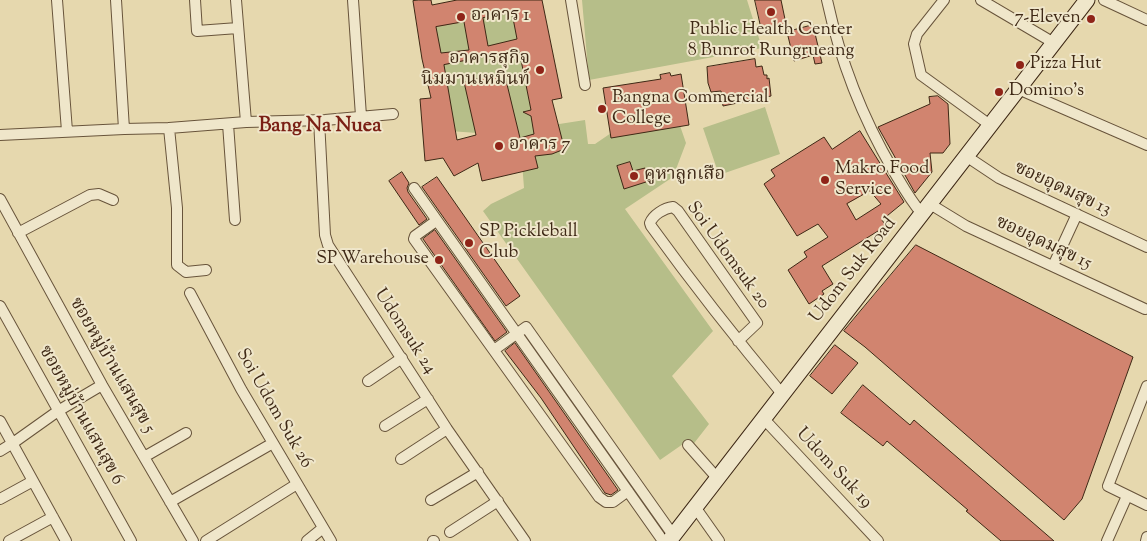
<!DOCTYPE html>
<meta charset="utf-8">
<style>
body{margin:0}
canvas{display:block;background:#e6d8ae}
</style>
<canvas width="1147" height="541"></canvas>
<script>
const context = document.querySelector('canvas').getContext('2d');
context.lineJoin = 'round';
function fillPath(path, color) { context.fillStyle = color; context.fill(path, 'evenodd'); }
function stroke(path, color, width, dash) { context.strokeStyle = color; context.lineWidth = width; context.lineCap = dash ? 'butt' : 'round'; context.setLineDash(dash || []); context.stroke(path); }
function drawText(font, color, halo, rows, align = 'center') {
  context.font = font + ' "Sorts Mill Goudy","Noto Serif Thai",serif'; context.lineWidth = 4; context.setLineDash([]); context.textBaseline = 'middle'; context.strokeStyle = halo; context.fillStyle = color; for (const [text, x, y, turn = 0] of rows) {
    context.save(); context.translate(x, y); context.rotate((+turn || 0) * Math.PI / 180); context.textAlign = isNaN(turn) ? turn : align; if (halo) context.strokeText(text, 0, 0); context.fillText(text, 0, 0); context.restore();
  }
}
fillPath(new Path2D(`
 M 582,0 L 747,0 L 762,48 L 589,80 Z
 M 515,11 L 540,127 L 585,120 L 588,144 L 595,144 L 614,131 L 678,120 L 686,143 L 673,177 L 625,209 L 713,331 L 672,376 L 709,424 L 688,451 L 683,444 L 660,460 L 483,211 L 491,204 L 524,188 L 520,136 L 449,131 L 431,28 Z
 M 765,107 L 780,154 L 719,175 L 703,128 Z`), '#b6be89');
const building = new Path2D(`
 M 419,0 L 431,0 L 432,5 L 457,0 L 542,0 L 562,98 L 552,100 L 564,147 L 562,150 L 552,154 L 535,156 L 538,168 L 482,181 L 478,163 L 454,176 L 443,158 L 425,161 L 420,99 L 431,98 L 422,59 L 413,1 ZM 512,13 L 517,39 L 488,46 L 483,18 ZM 464,22 L 469,50 L 441,53 L 436,27 ZM 519,50 L 531,110 L 523,112 L 531,116 L 534,134 L 520,138 L 504,72 L 464,82 L 476,135 L 457,140 L 444,65 Z
 M 755,0 L 781,0 L 786,24 L 762,31 Z
 M 813,25 L 822,63 L 815,64 L 813,55 L 794,61 L 787,32 Z
 M 755,59 L 756,67 L 762,66 L 764,75 L 767,75 L 767,79 L 769,78 L 771,96 L 723,106 L 721,91 L 711,92 L 708,83 L 707,67 Z
 M 670,73 L 671,76 L 681,74 L 689,125 L 611,138 L 603,88 L 661,79 L 660,75 Z
 M 938,96 L 948,104 L 950,144 L 943,153 L 930,153 L 932,172 L 915,193 L 878,127 L 930,104 L 929,97 Z
 M 860,131 L 904,202 L 882,220 L 886,226 L 822,266 L 833,284 L 822,291 L 824,294 L 809,304 L 788,270 L 807,257 L 804,252 L 828,237 L 818,224 L 797,236 L 764,184 L 775,176 L 771,170 L 824,137 L 832,149 ZM 870,191 L 881,204 L 856,220 L 847,204 Z
 M 630,162 L 633,171 L 645,168 L 649,181 L 624,189 L 617,166 Z
 M 402,172 L 409,183 L 407,188 L 408,192 L 427,219 L 419,225 L 389,181 Z
 M 437,177 L 520,296 L 506,306 L 422,187 Z
 M 435,230 L 507,332 L 495,341 L 423,239 Z
 M 916,245 L 1133,357 L 1082,499 L 1064,520 L 865,347 L 844,331 Z
 M 515,343 L 618,490 L 611,495 L 605,493 L 541,398 L 505,351 Z
 M 835,345 L 858,363 L 832,394 L 810,376 Z
 M 863,385 L 910,425 L 914,420 L 1054,541 L 1001,541 L 966,511 L 968,510 L 887,441 L 883,446 L 841,413 Z`);
fillPath(building, '#d1846f');
stroke(building, '#3e2815', 1);
const street = new Path2D(`
 M 57,0 L 67,131
 M 116,0 L 124,129
 M 195,0 L 197,31 L 238,28
 M 236,0 L 246,122
 M 353,0 L 361,116
 M 571,0 L 585,85
 M 827,0 C 840,60 862,117 893,170 C 902,185 910,200 922,214
 M 944,0 L 917,34 L 914,44 L 921,75 L 990,125
 M 981,0 L 1054,43
 M 1104,0 L 1147,20
 M 1018,89 L 1147,145
 M 319,120 L 325,235 L 328,245 L 447,429 L 525,541
 M 228,124 L 235,220
 M 169,128 L 177,208 L 177,265 L 186,272 L 206,270
 M 0,135 L 124,129 L 169,128 L 246,122 L 325,120 L 393,114
 M 966,156 L 999,178 L 1147,247
 M 414,188 L 663,541
 M 0,199 L 102,385 L 193,541
 M 930,204 L 966,226 L 1145,309
 M 436,221 L 415,236 L 414,239 L 599,497 L 606,502 L 613,502 L 628,491
 M 18,233 L 90,195 L 99,194 L 113,200
 M 1053,266 L 1077,214
 M 190,293 L 241,389 L 331,541
 M 0,306 L 131,541
 M 738,341 L 757,323 L 678,211 L 673,207 C 664,208 653,215 650,223 L 651,226 C 693,284 737,340 783,395
 M 494,350 L 526,327 L 673,535
 M 368,381 L 402,358
 M 1147,386 L 1108,486 L 1147,505
 M 764,419 L 878,541
 M 0,421 L 66,541
 M 385,426 L 428,399
 M 688,445 L 718,479
 M 0,451 L 13,443 L 58,411 L 102,385
 M 144,457 L 186,433
 M 401,459 L 447,429
 M 0,499 L 33,481
 M 431,500 L 478,472
 M 170,502 L 273,443
 M 695,507 L 719,541
 M 450,532 L 498,501
 M 9,541 L 53,517
 M 206,541 L 297,484
 M 307,541 L 323,528
 M 433,541 L 434,541
 M 1107,541 L 1127,496
 M 1146,541 L 1147,537`);
const secondary = new Path2D(`
 M 669,541 L 1087,0`);
stroke(street, '#68543b', 12);
stroke(secondary, '#3e2815', 17);
stroke(street, '#efe6ca', 10);
stroke(secondary, '#efe6ca', 15);
for (const [x, y, r, color] of [
 [771,12,5,"#8f2418"],
 [461,17,5,"#8f2418"],
 [1091,19,5,"#8f2418"],
 [1020,65,5,"#8f2418"],
 [540,70,5,"#8f2418"],
 [999,92,5,"#8f2418"],
 [602,109,5,"#8f2418"],
 [499,146,5,"#8f2418"],
 [634,176,5,"#8f2418"],
 [825,180,5,"#8f2418"],
 [469,243,5,"#8f2418"],
 [439,260,5,"#8f2418"]
]) { const dot = new Path2D(); dot.arc(x, y, r, 0, 2 * Math.PI); context.fillStyle = color; context.fill(dot); stroke(dot, '#efe6ca', 2); }
drawText('18px', '#3e2815', '#efe6ca', [
 ["อาคาร 1",471,17],
 ["7-Eleven",1081,19,"right"],
 ["Public Health Center",771,31,"center"],
 ["8 Bunrot Rungrueang",771,52,"center"],
 ["อาคารสุกิจ",530,60,"right"],
 ["นิมมานเหมินท์",530,81,"right"],
 ["Pizza Hut",1030,65],
 ["Domino's",1009,92],
 ["Bangna Commercial",612,99],
 ["College",612,120],
 ["อาคาร 7",509,146],
 ["Makro Food",835,170],
 ["Service",835,191],
 ["คูหาลูกเสือ",644,176],
 ["SP Pickleball",479,233],
 ["Club",479,254],
 ["SP Warehouse",429,260,"right"]
], 'left');
drawText('18px', '#3e2815', '#efe6ca', [
 ["ซอยอุดมสุข 13",1062,190,25],
 ["ซอยอุดมสุข 15",1043,244,25],
 ["Soi Udomsuk 20",727,256,54],
 ["Udom Suk Road",854,271,-52],
 ["Udomsuk 24",404,332,57],
 ["ซอยหมู่บ้านแสนสุข 5",111,366,60],
 ["Soi Udom Suk 26",273,409,60],
 ["ซอยหมู่บ้านแสนสุข 6",80,416,61],
 ["Udom Suk 19",833,469,47]
]);
drawText('bold 20px', '#7a1f14', '#efe6ca', [
 ["Bang Na Nuea",320,128]
]);
</script>
